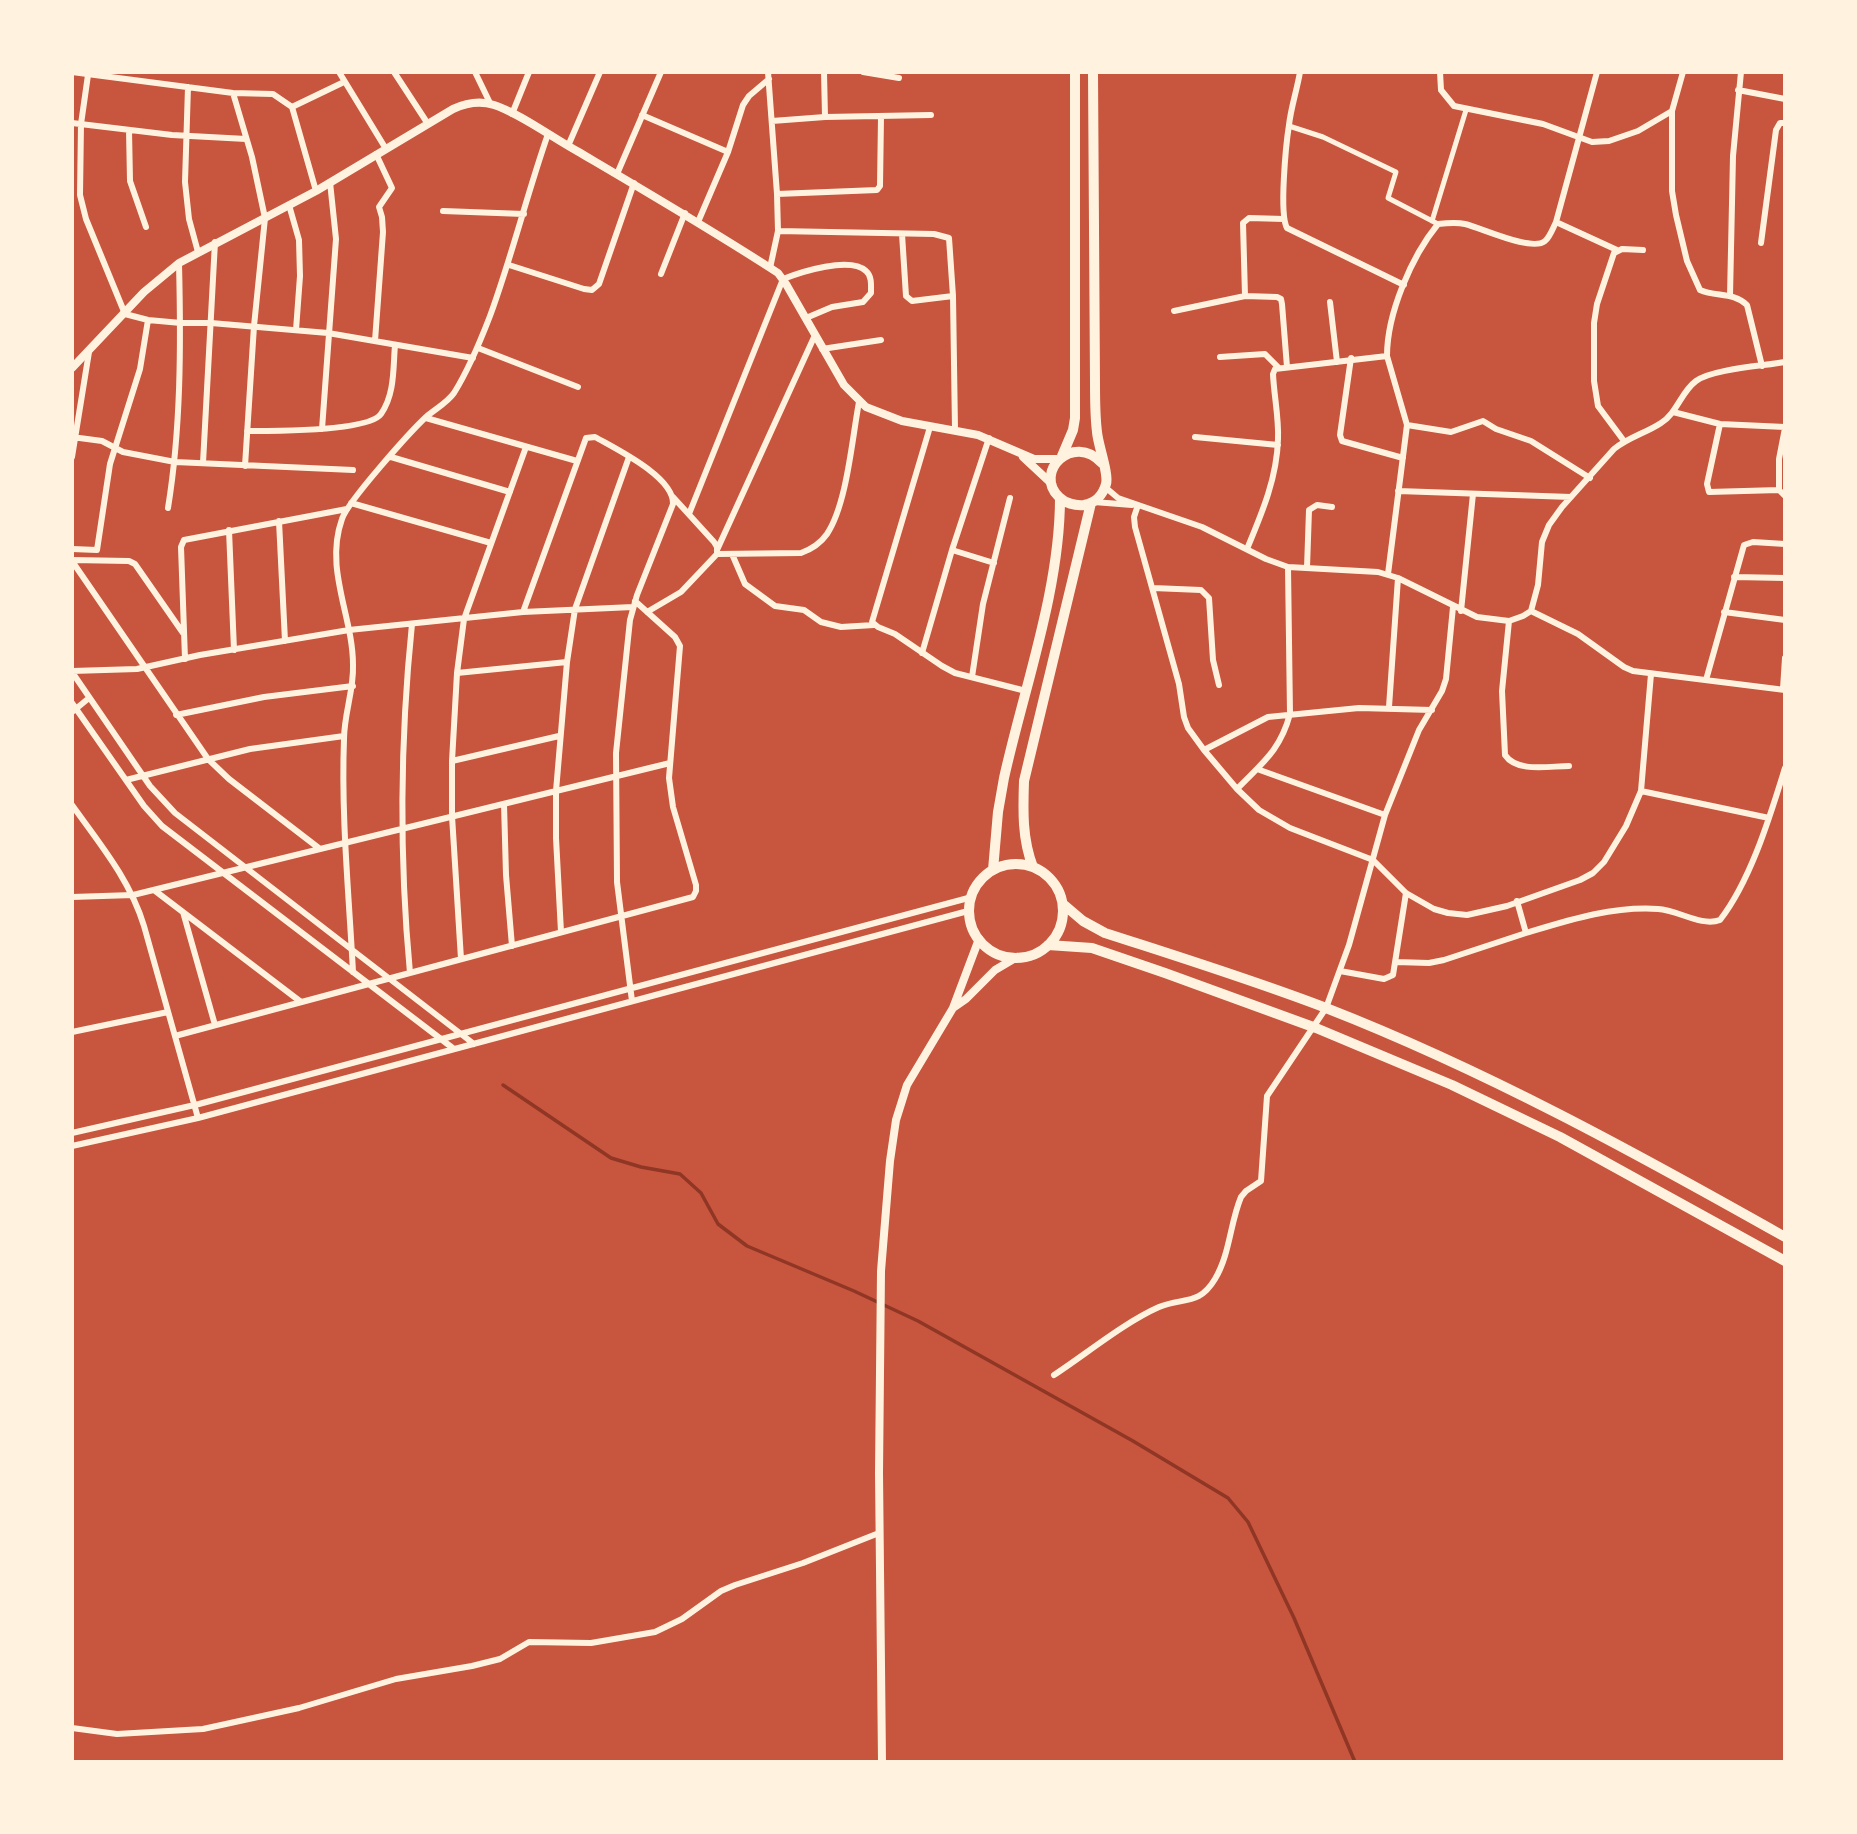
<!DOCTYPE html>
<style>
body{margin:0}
#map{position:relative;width:1857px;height:1834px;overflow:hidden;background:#c8553d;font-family:"Archivo Narrow",sans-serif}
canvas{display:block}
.frame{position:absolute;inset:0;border:74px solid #fff3e0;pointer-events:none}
</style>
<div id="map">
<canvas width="1857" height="1834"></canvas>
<div class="frame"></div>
</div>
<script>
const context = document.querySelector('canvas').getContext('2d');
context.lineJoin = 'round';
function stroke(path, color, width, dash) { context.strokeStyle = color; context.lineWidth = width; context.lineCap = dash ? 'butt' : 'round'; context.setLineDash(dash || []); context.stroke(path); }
stroke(new Path2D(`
 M 503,1085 L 611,1158 L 641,1167 L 680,1174 L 701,1193 L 718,1224 L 747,1246 L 854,1291 L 918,1321 L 1133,1441 L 1228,1498 L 1248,1522 L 1294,1618 L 1355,1762`), '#8f3625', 3.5);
stroke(new Path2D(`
 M 1289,126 L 1323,137 L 1396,172 L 1388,198 L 1438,224
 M 1432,221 L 1466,110`), '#fff3e0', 5);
stroke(new Path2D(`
 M 72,72 L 233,93 L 273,94 L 292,107 L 316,191
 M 339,72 L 386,149
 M 394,72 L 428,124
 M 475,72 L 490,103
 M 768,72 L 777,194 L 778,231 L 770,268
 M 824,72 L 825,117
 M 863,72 L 899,78
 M 1300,72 C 1297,90 1291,107 1289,125 C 1286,144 1279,214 1287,228 L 1404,285
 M 1440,72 L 1441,90 L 1454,106 L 1543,124 L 1592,142 L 1609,141 L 1638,131 L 1672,111 L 1683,72
 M 88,75 L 81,124 L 80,195 L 86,219 L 125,314 L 148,320 L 181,323 L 211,323 L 328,333 L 473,358
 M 188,87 L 185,182 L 189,219 L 198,252
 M 1738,90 L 1785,99
 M 233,93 L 252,157 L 265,218 L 254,326 L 245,466
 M 292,107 L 344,82
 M 1672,111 L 1672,191 L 1676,215 L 1687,261 L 1700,290 C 1716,297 1734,292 1747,305 L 1762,366
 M 512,114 L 529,72
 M 642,115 L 728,152
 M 772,121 L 825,117 L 931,115
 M 72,123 L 172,135 L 246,139
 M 129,130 L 130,181 L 146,227
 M 568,146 L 600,72
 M 617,174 L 661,72
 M 777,194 L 877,190 L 880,186 L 881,117
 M 289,205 L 299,240 L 300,276 L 296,330
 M 443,211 L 524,214
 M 698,222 L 728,152 L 743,105 L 749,96 L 769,79
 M 1556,222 L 1617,250
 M 778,231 L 934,234 L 949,238 L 953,296 L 955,430
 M 902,234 L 906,296 L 912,301 L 953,296
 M 1761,243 L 1776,130 L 1780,123 L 1785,123
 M 509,265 L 584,289 L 592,290 L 599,284 L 634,183
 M 661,274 L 685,213
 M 1245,296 L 1243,223 L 1249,218 L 1284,219
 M 1730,296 L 1733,156 L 1741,72
 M 1330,302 L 1337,362
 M 1174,311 L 1245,296 L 1277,297 L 1281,299 L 1282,304 L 1287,367
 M 375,341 L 383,232 L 382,217 L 379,207 L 392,188 L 376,154
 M 478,348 L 578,387
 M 822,349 L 881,340
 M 1220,357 L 1265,354 L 1279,368
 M 1351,358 L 1340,435 L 1342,441 L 1403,458
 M 1673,412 L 1720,424 L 1785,427
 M 426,418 L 577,461
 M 1720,424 L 1707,484 L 1709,492 L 1779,490
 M 1407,425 L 1451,432 L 1483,421 L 1496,429 L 1531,441 L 1590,478
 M 930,427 L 872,622 L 878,627 L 895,634 L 942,666 L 955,673 L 1026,691
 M 1785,428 L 1779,459 L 1779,490 L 1785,496
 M 322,429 L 336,239 L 330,182
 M 247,431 C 271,431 368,432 381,414 C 395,394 393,368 395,345
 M 72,437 L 102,441 L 123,452 L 175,462 L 353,470
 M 1195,437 L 1278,445
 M 1624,441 L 1598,406 L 1594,381 L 1594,323 L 1597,304 L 1614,253 L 1622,249 L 1643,250
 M 72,457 L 89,352
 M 391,457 L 510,492
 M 203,463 L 215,242
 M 1105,487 L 1118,498 L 1202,527 L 1266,559 L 1288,567 L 1378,572 L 1398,578 L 1477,617 L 1509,621 L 1523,616 L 1531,611 L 1538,585 L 1542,542 L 1549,525 L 1562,507 L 1614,449 C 1629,437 1646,433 1661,423 C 1677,413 1681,392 1696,381 C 1712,369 1763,366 1785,362
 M 1398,491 L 1571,497
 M 1094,502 L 1132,505
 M 351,503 L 491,543
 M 1138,505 L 1134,517 L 1135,527 L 1179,684 L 1184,717 L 1188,728 L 1204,750 L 1237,789 L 1259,810 L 1290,828 L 1373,860 L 1406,893 L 1434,909 L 1448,913 L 1467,915 L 1507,906 L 1580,880 L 1593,873 L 1604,862 L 1626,826 L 1641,791 L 1651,674
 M 168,508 C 181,428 181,345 179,263
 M 689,514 L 783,279 C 801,272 850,256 866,271 C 872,276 871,285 871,293 L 863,302 L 832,307 L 806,318
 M 279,521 L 285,641
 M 229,530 L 234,650
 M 72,549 L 97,550 L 110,464 L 140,369 L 148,320
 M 1247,549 C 1262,513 1277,478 1278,439 C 1279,418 1274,396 1273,374 L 1275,369 L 1387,356
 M 717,550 L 815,335
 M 952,550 L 994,563
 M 717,554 L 801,553 C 812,549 820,544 827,534 C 847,504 852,439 859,402
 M 732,554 L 745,584 L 775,606 L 804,610 L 821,622 L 841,627 L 874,625
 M 72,560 L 129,561 L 135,564 L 183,633
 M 72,561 L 208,759 L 229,779 L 320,849
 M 1307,568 L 1309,510 L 1317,505 L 1332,507
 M 1388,574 L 1407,425 L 1387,356 C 1387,314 1411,257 1438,224 C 1447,223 1456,222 1465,224 C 1482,228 1532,252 1545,241 C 1550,237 1553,228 1556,222 L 1597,72
 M 1734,577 L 1785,578
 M 1153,588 L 1201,590 L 1209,598 L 1213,660 L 1219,685
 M 1461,611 L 1473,494
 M 1531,611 L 1578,634 L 1624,667 L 1633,671 L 1785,690
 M 523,612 L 586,438 L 595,437 C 616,449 674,477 673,504 L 637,595 L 630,620 L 616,753 L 617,882 L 632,1001
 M 647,612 L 681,592 L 717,554 L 717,547 L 714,542 L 673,497
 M 1724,612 L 1785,620
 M 1509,621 L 1502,691 L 1505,755 C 1517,773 1549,766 1569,766
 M 922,653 L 952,550 L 989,438
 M 185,659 L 181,547 L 184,540 L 347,509
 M 72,671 L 137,669 L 200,655 L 349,630 L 523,612 L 633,607
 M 72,672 L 150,786 L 175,813 L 474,1044
 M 457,673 L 567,662
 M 972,677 L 983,604 L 1010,498
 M 1706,680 L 1744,545 L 1753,542 L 1785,544
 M 1783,689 L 1785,658
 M 72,703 L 144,806 L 162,826 L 454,1049
 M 1389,707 L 1398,578
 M 72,712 L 89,698
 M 176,715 L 264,697 L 353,686
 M 1204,750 L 1268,717 L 1359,708 L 1432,710
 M 452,761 L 559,736
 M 1257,769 L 1385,815
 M 126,780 L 250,749 L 344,736
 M 1237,789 C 1262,763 1280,751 1290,714 L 1288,567
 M 1641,791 L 1769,818
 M 504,804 L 506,875 L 512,946
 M 72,805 C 100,844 130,880 144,926 L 198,1118
 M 154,890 L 301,1002
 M 72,897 L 133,895 L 670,763
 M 1517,901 L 1526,933 C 1569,920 1612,906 1658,909 C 1678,910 1701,927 1720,920 C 1751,880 1770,816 1785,768
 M 183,912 L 215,1025
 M 561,932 L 556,838 L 556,791 L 567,662 L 575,609 L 629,457
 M 461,959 L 452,816 L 452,761 L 457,673 L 464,619 L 526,447
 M 1396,962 L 1429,963 L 1444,960 L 1526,933
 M 1340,971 L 1384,979 L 1393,975 L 1406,893
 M 353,972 C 349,895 341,816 344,739 C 344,714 354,690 353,665 C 353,616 324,569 342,519 C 348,501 410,432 426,417 C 435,409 447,403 454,393 C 469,369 480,342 490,316 C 512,256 527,194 548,134
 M 410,973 C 399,856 400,741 412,624
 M 72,1032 L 168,1012
 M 175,1036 L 693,897 L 696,891 L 696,885 L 673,807 L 669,778 L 680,646 L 675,637 L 635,601
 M 72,1133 L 199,1104 L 972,897
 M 72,1146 L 198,1118 L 968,911
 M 1054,1375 C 1086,1354 1125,1322 1159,1307 C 1183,1297 1199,1306 1215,1279 C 1230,1254 1230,1223 1241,1197 L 1246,1191 L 1261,1181 L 1267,1096 L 1326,1008 L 1349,945 L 1385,815 L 1419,730 L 1442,691 L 1446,679 L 1453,607
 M 72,1728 L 117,1734 L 203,1729 L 299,1708 L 396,1679 L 472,1666 L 500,1659 L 529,1642 L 591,1643 L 655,1632 L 682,1619 L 721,1591 L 735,1585 L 803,1563 L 879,1533`), '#fff3e0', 6);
stroke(new Path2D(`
 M 72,368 L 144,292 L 179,263 L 316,191 L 453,109 C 466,103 479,100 494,105 C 519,113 553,138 577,151 C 645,191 712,230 778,273 L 786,284 L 844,385 L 866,407 L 902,421 L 978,435 L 1034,459 L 1059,459
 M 1023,457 L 1052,484
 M 953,1008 L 966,999 L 995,970 L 1017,957
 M 882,1762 L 879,1473 L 881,1271 L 890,1161 L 896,1120 L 907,1085 L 953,1008 L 979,939`), '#fff3e0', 8);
stroke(new Path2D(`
 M 1093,72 L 1095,383 C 1095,399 1095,416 1097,432 C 1098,445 1109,474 1106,484 C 1103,495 1095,503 1084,505 C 1075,506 1065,503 1059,497 C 1033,472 1073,432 1102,463
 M 1062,456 L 1073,430 L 1075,418 L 1075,72
 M969 911a47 47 0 1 1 94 0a47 47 0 1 1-94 0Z
 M 1033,867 C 1022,839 1023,810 1024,781 L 1091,503
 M 993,870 L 998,812 L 1004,778 C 1024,688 1060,590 1060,498
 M 1063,904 L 1083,921 L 1105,933 C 1179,957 1253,980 1326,1008 C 1485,1070 1636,1153 1785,1237
 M 1048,945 L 1092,948 L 1165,973 L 1316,1028 L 1452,1085 L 1560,1137 L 1785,1261`), '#fff3e0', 10);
</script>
